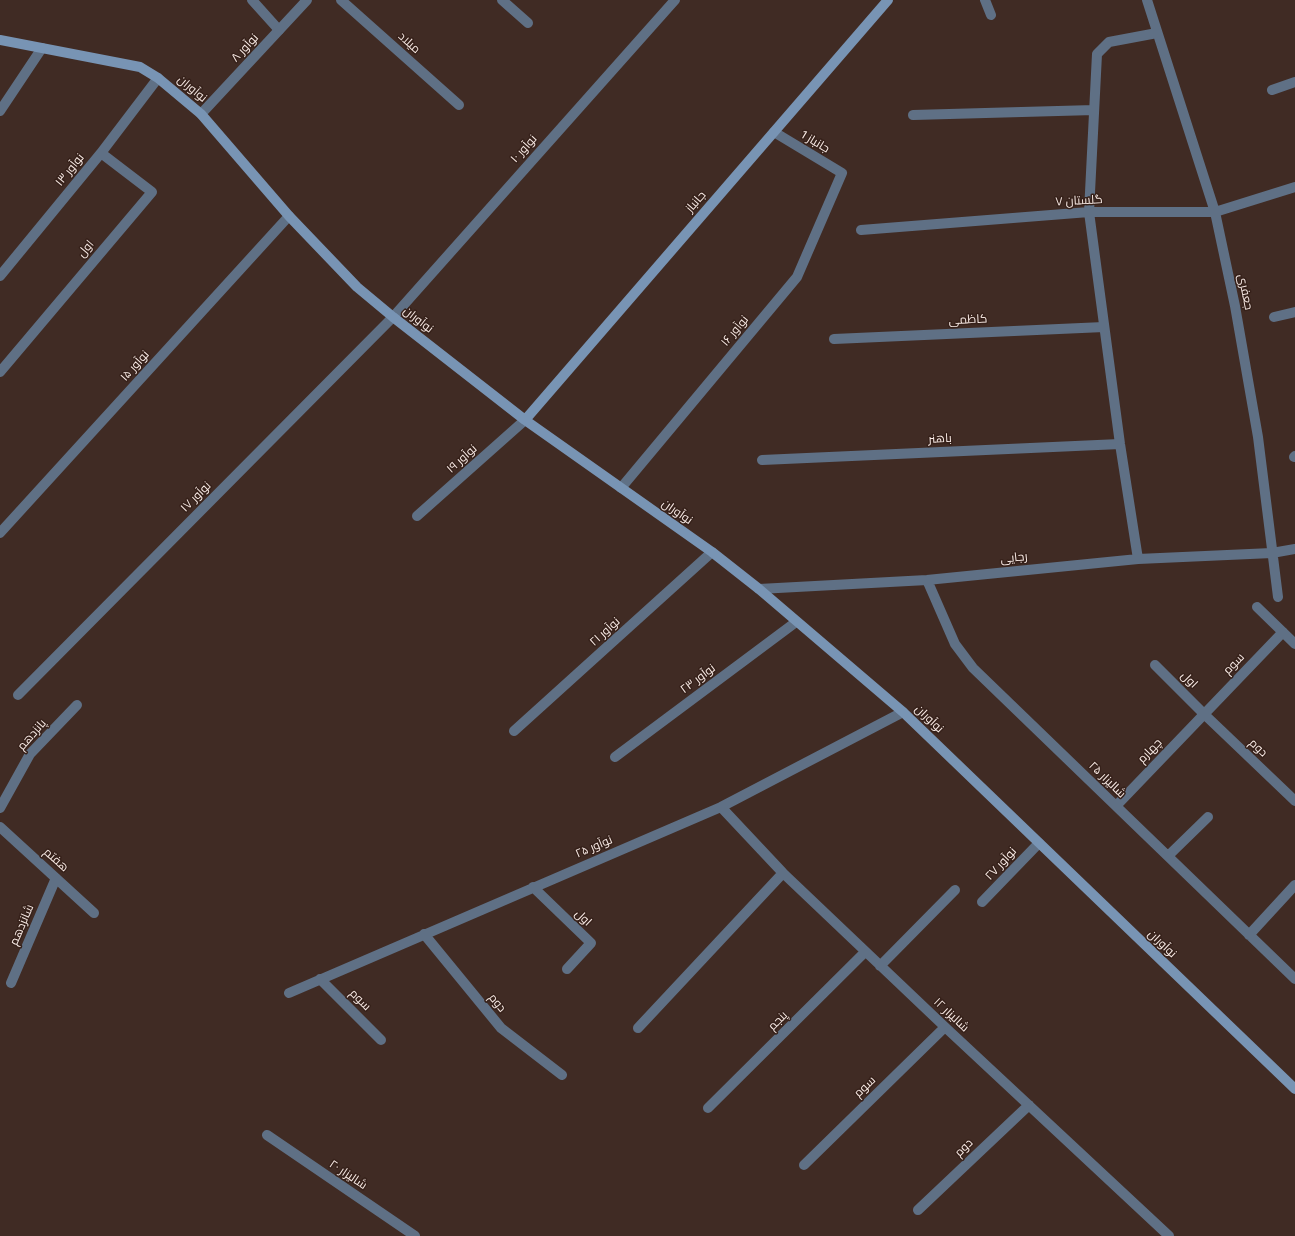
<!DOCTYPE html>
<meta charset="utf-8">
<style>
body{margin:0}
canvas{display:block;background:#402b24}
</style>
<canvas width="1295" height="1236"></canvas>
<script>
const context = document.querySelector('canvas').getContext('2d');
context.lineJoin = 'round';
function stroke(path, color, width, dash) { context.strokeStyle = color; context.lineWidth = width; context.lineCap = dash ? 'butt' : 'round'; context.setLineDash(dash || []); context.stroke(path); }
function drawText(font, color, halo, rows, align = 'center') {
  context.font = font + ' "Fira Sans Condensed",Cairo,sans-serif'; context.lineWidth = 3; context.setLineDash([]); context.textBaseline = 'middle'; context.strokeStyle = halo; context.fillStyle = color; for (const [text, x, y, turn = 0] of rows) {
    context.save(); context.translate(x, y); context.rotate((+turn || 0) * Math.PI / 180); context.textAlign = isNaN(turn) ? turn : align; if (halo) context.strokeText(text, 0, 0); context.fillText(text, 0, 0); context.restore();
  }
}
stroke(new Path2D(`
 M 252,0 L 279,30`), '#5f7085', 10);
stroke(new Path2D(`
 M 341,0 L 459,105
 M 502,0 L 528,23
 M 985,0 L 991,15
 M 1147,0 L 1215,212 L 1235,306 L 1258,437 L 1278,597
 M 1272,90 L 1295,82
 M 0,111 L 42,48
 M 201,114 L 307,0
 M 913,115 L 1094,110
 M 861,230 L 1089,212 L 1215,212 L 1295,187
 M 0,276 L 101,153 L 158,78
 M 1274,317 L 1295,312
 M 834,339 L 1104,327
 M 0,372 L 152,192 L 101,153
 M 1294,457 L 1295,456
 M 762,460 L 1120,444
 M 621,488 L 797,277 L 842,173 L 774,132
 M 417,516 L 525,420
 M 0,533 L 289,216
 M 1138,559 L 1120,444 L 1089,212 L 1097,54 L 1109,42 L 1157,33
 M 927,580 L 955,644 L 973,668 L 1295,979
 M 759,589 L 927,580 L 1138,559 L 1272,553 L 1295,549
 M 1257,607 L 1295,644
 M 1155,665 L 1204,714 L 1295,801
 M 18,695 L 393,317 L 675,0
 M 514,731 L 712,552
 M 615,757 L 796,622
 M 1116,806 L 1283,632
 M 721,807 L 783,873 L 945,1027 L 1169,1236
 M 0,808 L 30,754 L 77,705
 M 0,827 L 94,913
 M 1168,856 L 1208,817
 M 533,887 L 591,943 L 567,969
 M 982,902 L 1039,843
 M 424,934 L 501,1028 L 562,1075
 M 1249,935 L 1295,885
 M 880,966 L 955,890
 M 320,979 L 381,1040
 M 11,983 L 56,878
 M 289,993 L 721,807 L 903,712
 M 638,1028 L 783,873
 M 708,1108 L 865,952
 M 267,1135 L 415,1236
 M 804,1165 L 945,1027
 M 918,1210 L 1029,1105`), '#5f7085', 10);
stroke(new Path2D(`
 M 0,40 L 140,67 L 158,78 L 201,114 L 289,216 L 357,287 L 393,317 L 525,420 L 712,552 L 759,589 L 903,712 L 1295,1089
 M 525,420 L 888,0`), '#7894b4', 10);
drawText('12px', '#f9ebe6', '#36211a', [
 ["میلاد",409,43,42],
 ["نوآور ۸",245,48,-47],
 ["نوآوران",192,89,40],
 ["جانباز 1",815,142,31],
 ["نوآور ۱۰",524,149,-48],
 ["نوآور ۱۳",70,170,-51],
 ["گلستان ۷",1079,201,-3],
 ["جانباز",696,202,-49],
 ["اول",86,249,-50],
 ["جعفری",1245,292,78],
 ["نوآوران",418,320,38],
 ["کاظمی",968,320,-3],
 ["نوآور ۱۶",735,331,-50],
 ["نوآور ۱۵",135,366,-48],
 ["باهنر",940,439,-3],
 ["نوآور ۱۹",462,459,-42],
 ["نوآور ۱۷",196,497,-45],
 ["نوآوران",677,512,35],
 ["رجایی",1014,558,-6],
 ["نوآور ۲۱",605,632,-42],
 ["سوم",1234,664,-46],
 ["نوآور ۲۳",698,679,-37],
 ["اول",1189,680,45],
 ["نوآوران",929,719,44],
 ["پانزدهم",32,735,-49],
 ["دوم",1258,748,44],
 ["چهارم",1150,751,-46],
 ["شالیزار ۲۵",1107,780,44],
 ["نوآور ۲۵",594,847,-23],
 ["هفتم",56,860,42],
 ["نوآور ۲۷",1001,864,-47],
 ["اول",583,918,44],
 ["شانزدهم",22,925,-67],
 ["نوآوران",1162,944,44],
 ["سوم",360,1000,45],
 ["دوم",497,1003,51],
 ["شالیزار ۱۲",951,1015,43],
 ["پنجم",778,1021,-45],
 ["سوم",865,1087,-44],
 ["دوم",964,1148,-44],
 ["شالیزار ۲۰",348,1175,34]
]);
</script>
